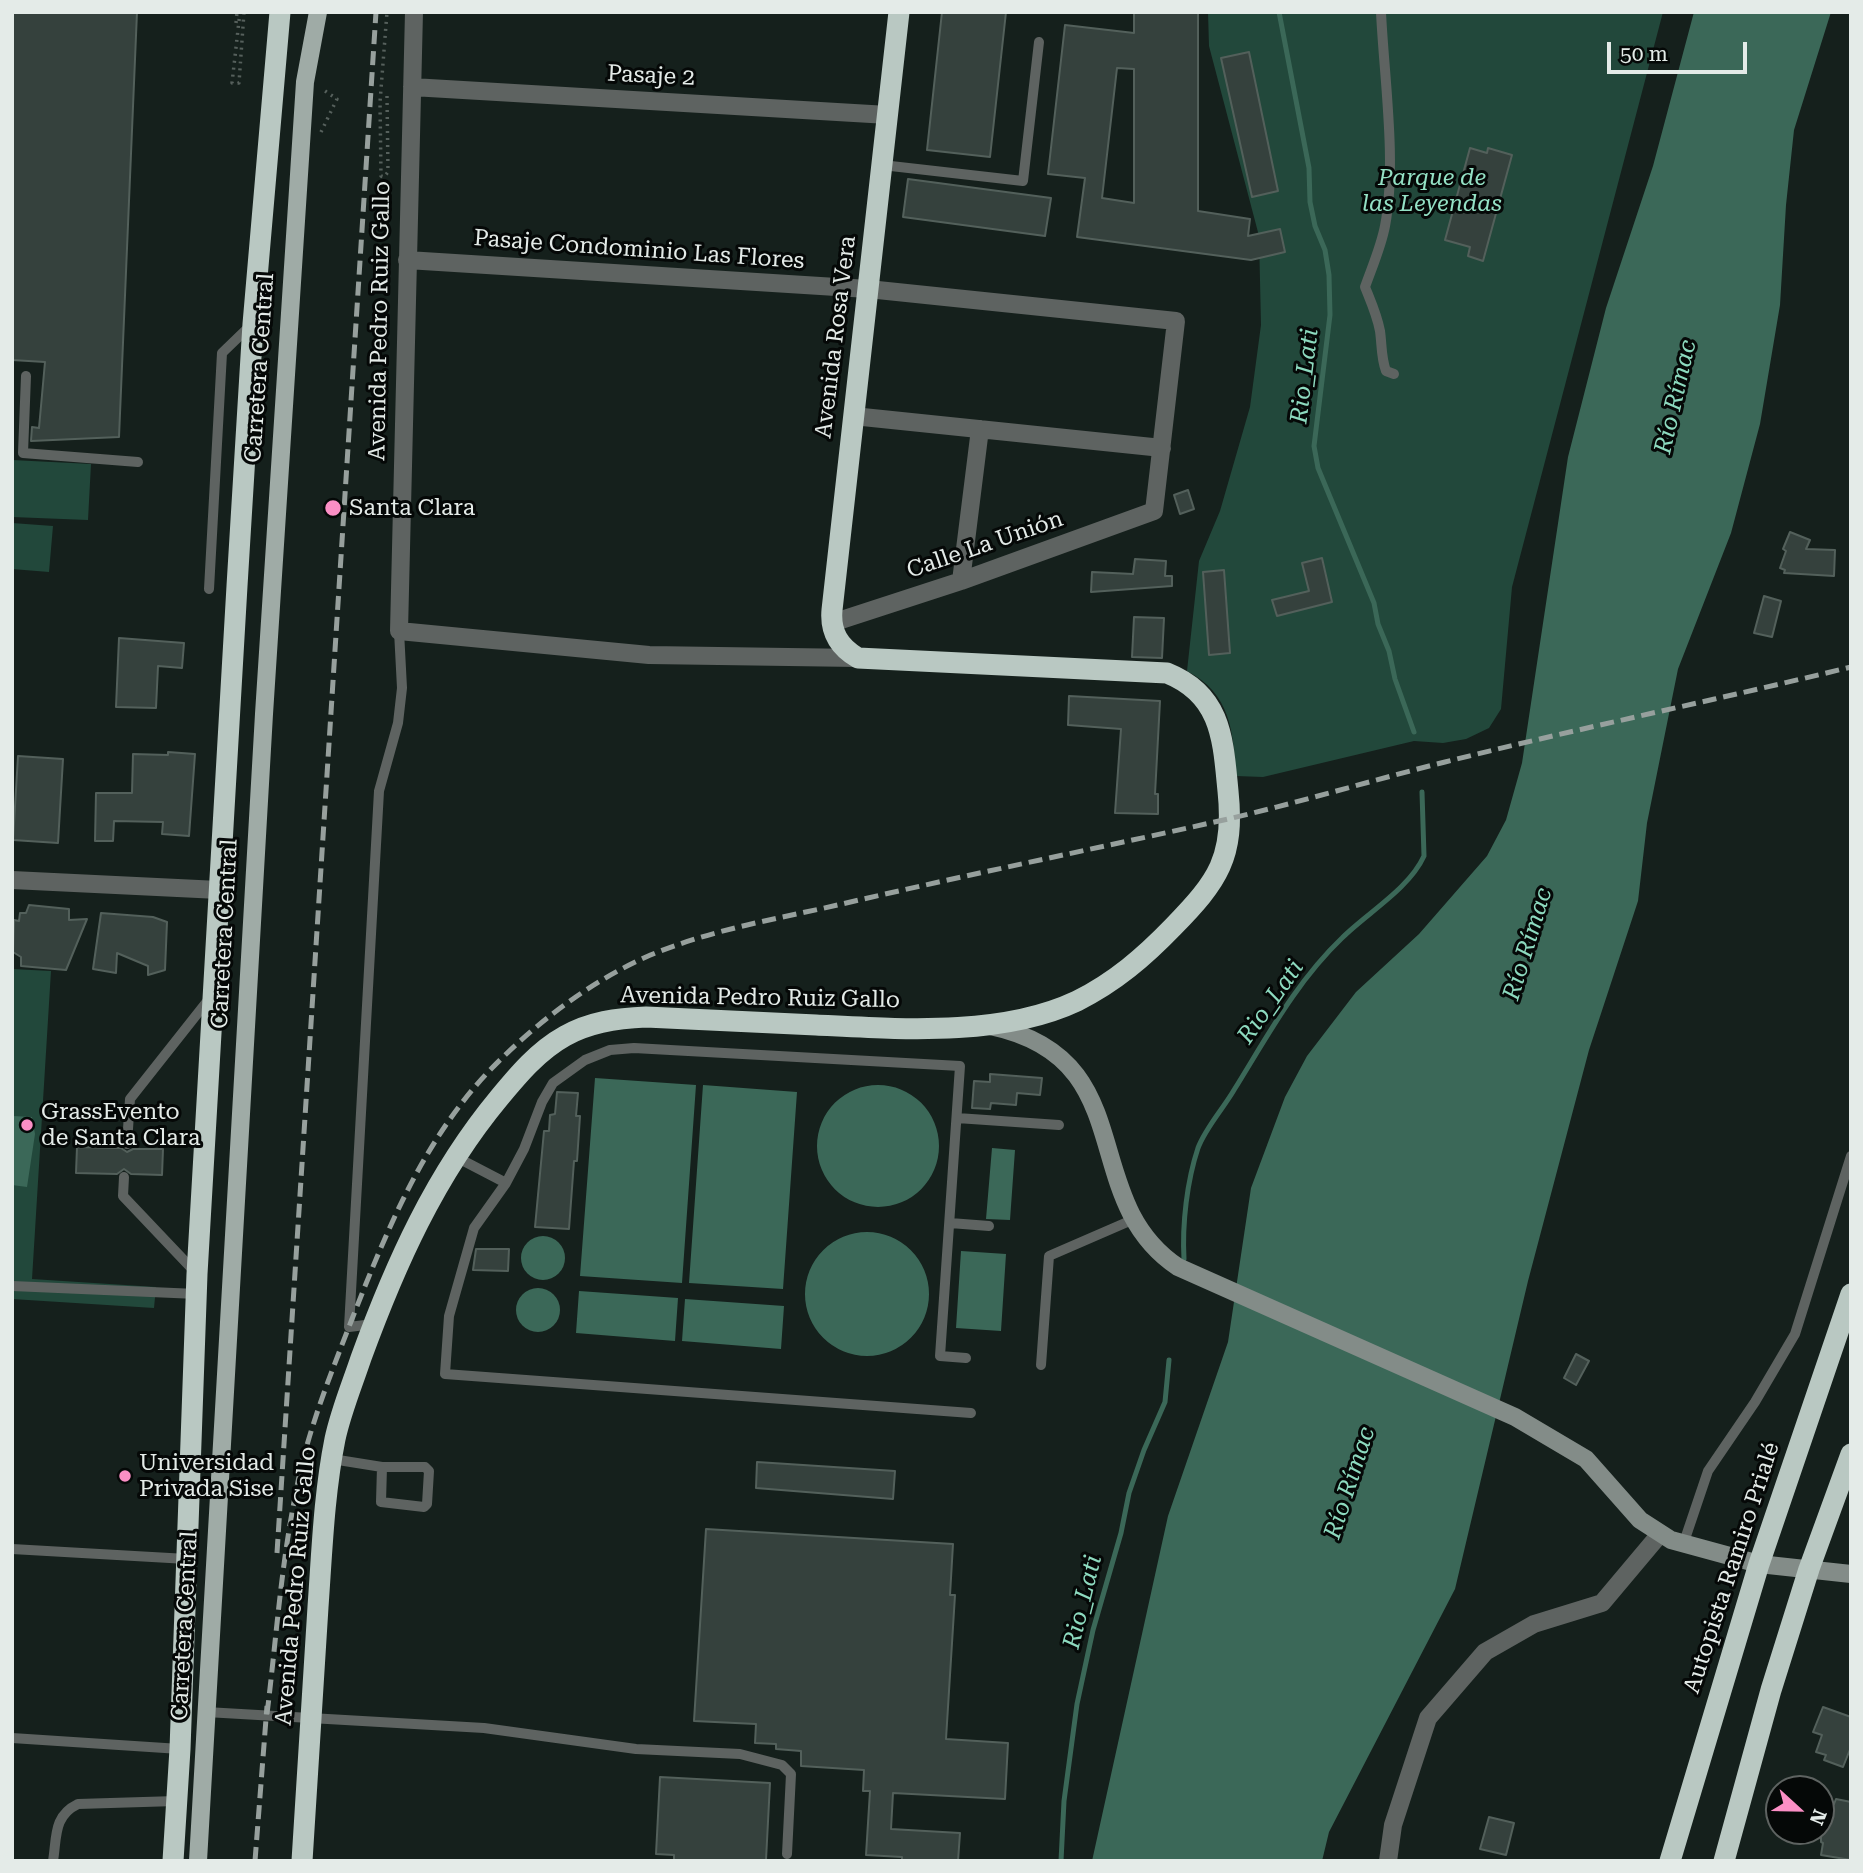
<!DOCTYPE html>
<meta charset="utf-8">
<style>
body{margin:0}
#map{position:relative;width:1863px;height:1873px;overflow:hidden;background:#15201c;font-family:"Roboto Serif",serif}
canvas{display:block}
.frame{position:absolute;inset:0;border:14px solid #e4ebe8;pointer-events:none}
.north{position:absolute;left:1765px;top:1775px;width:70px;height:70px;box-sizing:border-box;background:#050807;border:2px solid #5e6361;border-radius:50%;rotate:112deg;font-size:19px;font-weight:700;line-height:28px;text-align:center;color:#e4ebe8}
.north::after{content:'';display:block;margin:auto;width:24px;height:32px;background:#fb8fc5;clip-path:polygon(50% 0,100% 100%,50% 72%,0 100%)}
.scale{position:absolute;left:1607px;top:42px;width:140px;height:32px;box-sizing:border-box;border:4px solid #e4ebe8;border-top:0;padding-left:9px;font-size:21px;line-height:24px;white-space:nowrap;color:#e4ebe8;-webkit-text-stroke:5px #050807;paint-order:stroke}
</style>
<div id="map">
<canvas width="1863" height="1873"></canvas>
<div class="frame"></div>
<div class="north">N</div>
<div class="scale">50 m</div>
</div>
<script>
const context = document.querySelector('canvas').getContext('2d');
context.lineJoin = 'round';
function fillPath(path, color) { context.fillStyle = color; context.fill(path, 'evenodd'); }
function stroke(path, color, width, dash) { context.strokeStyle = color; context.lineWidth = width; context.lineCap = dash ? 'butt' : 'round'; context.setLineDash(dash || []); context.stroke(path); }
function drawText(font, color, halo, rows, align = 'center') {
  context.font = font + ' "Roboto Serif",serif'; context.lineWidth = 6; context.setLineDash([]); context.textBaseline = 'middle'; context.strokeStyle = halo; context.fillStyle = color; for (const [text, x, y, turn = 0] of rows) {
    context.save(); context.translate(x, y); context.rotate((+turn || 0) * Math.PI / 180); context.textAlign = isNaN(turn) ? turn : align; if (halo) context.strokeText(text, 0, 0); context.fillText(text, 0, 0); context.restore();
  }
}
fillPath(new Path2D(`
 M 1208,12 L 1663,12 L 1512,587 L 1501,709 L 1489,728 L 1466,739 L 1443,743 L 1414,741 L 1263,777 L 1236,776 C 1233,731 1231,694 1187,671 L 1199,561 L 1220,511 L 1250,407 L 1261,325 L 1259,236 L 1209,46 Z
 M 12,460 L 91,464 L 88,520 L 12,517 Z
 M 12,523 L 53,526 L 49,572 L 12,569 Z
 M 12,969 L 51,971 L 32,1279 L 156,1287 L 154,1308 L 12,1299 Z`), '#22483b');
fillPath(new Path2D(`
 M 1694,12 L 1831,12 L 1794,130 L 1786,205 L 1780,305 L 1760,424 L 1731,533 L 1678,669 L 1647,823 L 1638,901 L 1589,1050 L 1528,1281 L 1455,1589 L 1329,1832 L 1322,1861 L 1092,1861 L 1168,1516 L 1228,1342 L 1251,1188 L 1285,1097 L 1307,1056 L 1356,992 L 1419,934 L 1487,856 L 1506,820 L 1522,763 L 1568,457 L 1606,308 L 1653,166 Z
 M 595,1078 L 696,1085 L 682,1283 L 580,1276 Z
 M817 1146a61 61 0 1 1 122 0a61 61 0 1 1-122 0Z
 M 703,1085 L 797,1092 L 783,1289 L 689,1283 Z
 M 13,1116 L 32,1117 L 35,1134 L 27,1187 L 12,1185 Z
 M 992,1148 L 1015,1150 L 1010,1220 L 986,1219 Z
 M805 1294a62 62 0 1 1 124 0a62 62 0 1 1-124 0Z
 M521 1258a22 22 0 1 1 44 0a22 22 0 1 1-44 0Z
 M 961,1251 L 1006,1254 L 1001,1331 L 956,1328 Z
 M516 1310a22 22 0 1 1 44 0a22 22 0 1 1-44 0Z
 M 579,1291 L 678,1298 L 675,1341 L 576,1333 Z
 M 685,1299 L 784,1306 L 781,1349 L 682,1341 Z`), '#3b6858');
stroke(new Path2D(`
 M 1279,12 L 1309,168 L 1310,202 L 1315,226 L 1325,250 L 1329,275 L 1330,315 L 1314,446 L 1318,468 L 1374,603 L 1378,624 L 1389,651 L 1395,679 L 1414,732
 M 1184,1259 C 1182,1224 1187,1181 1198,1148 C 1206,1127 1223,1109 1234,1090 C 1267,1037 1296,982 1342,938 C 1367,913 1409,889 1424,856 L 1422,792
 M 1061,1861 L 1064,1801 L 1077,1704 L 1093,1630 L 1121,1533 L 1129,1493 L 1144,1450 L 1165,1402 L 1169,1360`), '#3b6858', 5);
const building = new Path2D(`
 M 12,12 L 137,12 L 119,437 L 31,441 L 32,427 L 39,428 L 45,362 L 12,360 Z
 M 942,12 L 1006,12 L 990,157 L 927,150 Z
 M 1134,12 L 1198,12 L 1198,211 L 1250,219 L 1248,236 L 1280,229 L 1285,252 L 1251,260 L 1077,237 L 1085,178 L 1048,174 L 1065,25 L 1134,33 ZM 1117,68 L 1134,69 L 1134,203 L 1102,198 Z
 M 1249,52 L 1278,191 L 1252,197 L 1221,58 Z
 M 1470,148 L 1487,153 L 1488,148 L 1512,155 L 1483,261 L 1468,256 L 1470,247 L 1445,240 Z
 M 908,179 L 1051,198 L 1045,236 L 903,217 Z
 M 1188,490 L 1194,509 L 1180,514 L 1174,495 Z
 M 1790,532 L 1810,540 L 1806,549 L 1835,550 L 1834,576 L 1784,573 L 1785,570 L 1780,568 L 1786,551 L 1783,549 Z
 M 1322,558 L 1332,602 L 1277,616 L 1272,600 L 1309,591 L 1302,563 Z
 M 1135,559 L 1166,561 L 1165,576 L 1172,576 L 1172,586 L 1091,592 L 1092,572 L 1133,574 Z
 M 1224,570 L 1230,653 L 1209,655 L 1203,572 Z
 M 1764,596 L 1781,601 L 1772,637 L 1754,633 Z
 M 1134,617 L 1164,618 L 1162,658 L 1132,657 Z
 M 119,638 L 184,643 L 182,668 L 158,666 L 156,708 L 116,707 Z
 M 1069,696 L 1160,701 L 1155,794 L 1158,794 L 1158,814 L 1115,813 L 1121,729 L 1068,725 Z
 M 168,752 L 195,754 L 189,836 L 162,834 L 163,822 L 114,821 L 113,841 L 95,841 L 96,793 L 132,793 L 133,754 L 168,755 Z
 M 18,756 L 63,759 L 58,843 L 13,840 Z
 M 29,905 L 69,909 L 69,920 L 87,919 L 66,970 L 21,966 L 21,957 L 13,952 L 14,920 L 19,921 L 20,913 L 26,913 Z
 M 101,913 L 153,917 L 167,922 L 165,970 L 148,975 L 148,966 L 117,953 L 116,973 L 93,969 Z
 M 990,1074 L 1042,1078 L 1040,1095 L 1017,1093 L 1016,1105 L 991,1103 L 990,1109 L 972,1108 L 974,1081 L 990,1082 Z
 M 557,1092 L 578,1093 L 576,1116 L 580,1116 L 577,1161 L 574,1161 L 569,1229 L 535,1227 L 544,1131 L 549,1131 L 550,1115 L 555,1114 Z
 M 77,1147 L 121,1148 L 127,1152 L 133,1149 L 163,1149 L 162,1175 L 131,1174 L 124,1169 L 117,1174 L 76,1173 Z
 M 476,1249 L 509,1249 L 508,1271 L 473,1270 Z
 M 1576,1354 L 1589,1361 L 1576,1385 L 1564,1378 Z
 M 757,1462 L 895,1471 L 893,1499 L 756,1488 Z
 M 706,1529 L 953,1544 L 950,1595 L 955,1595 L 946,1739 L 1008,1743 L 1005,1799 L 893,1793 L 891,1829 L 960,1833 L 958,1861 L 902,1861 L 902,1857 L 866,1855 L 870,1791 L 863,1791 L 864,1770 L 801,1766 L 801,1751 L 776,1749 L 776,1744 L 755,1743 L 756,1724 L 694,1721 Z
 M 1823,1707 L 1851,1717 L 1851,1747 L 1843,1767 L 1824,1760 L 1826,1755 L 1816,1752 L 1822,1735 L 1813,1732 Z
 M 660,1777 L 770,1783 L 766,1860 L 674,1861 L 674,1855 L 656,1854 Z
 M 1821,1798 L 1834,1804 L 1836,1799 L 1851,1802 L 1851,1860 L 1821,1855 L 1823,1843 L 1821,1842 Z
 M 1489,1817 L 1514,1823 L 1506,1855 L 1480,1849 Z`);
fillPath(building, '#35413d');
stroke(building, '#53605b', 2);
stroke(new Path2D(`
 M 240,12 L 232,83 L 239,83 L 244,12
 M 236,23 L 237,12
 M 387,96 L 388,172 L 384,177 L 381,176 L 380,102 L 387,12
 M 321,132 L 337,99 L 322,89`), '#56605c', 3.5, [2, 5]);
stroke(new Path2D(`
 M 1381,12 C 1384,77 1397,163 1385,226 C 1381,247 1372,267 1365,287 C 1371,302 1377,315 1380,331 C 1382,345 1381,358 1386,371 L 1394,374
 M 882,165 L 1023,181 L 1039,42
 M 26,376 L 23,453 L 138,462
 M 209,589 L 222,353 L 251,325
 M 957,1118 L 1059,1125
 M 127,1144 L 130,1099 L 209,999
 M 456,1157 L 506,1183
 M 124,1177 L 123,1196 L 197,1274
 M 950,1223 L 989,1226
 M 12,1286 L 197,1294
 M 373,1324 L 349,1327 L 379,791 L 398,723 L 402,688 L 399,631
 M 966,1358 L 940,1356 L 960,1066 L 634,1048 L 610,1050 L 585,1060 L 553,1083 L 542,1102 L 524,1149 L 506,1183 L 474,1228 L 449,1316 L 445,1374 L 971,1413
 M 1041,1365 L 1049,1256 L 1132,1220
 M 332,1459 L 382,1467 L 425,1467 L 429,1471 L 427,1504 L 424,1507 L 381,1502 L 382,1467
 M 1683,1545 L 1708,1471 L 1755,1402 L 1795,1334 L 1851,1156
 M 12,1549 L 187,1559
 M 206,1712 L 484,1728 L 636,1749 L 740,1754 L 782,1765 L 791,1774 L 787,1854
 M 12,1738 L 180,1749
 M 53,1861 C 57,1837 53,1816 78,1804 L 176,1801`), '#5e6361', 10);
stroke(new Path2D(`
 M 414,12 L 399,631 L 649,655 L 858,658
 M 412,87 L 888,115
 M 407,260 L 868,289 L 1176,321 L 1154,511 L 961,581 L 832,623
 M 853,416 L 1162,448
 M 961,581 L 980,429
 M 12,880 L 219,890
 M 1388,1861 L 1393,1825 L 1428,1718 L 1485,1652 L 1534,1624 L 1602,1603 L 1660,1534`), '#5e6361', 18);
stroke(new Path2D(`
 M 990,1026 C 1144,1058 1075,1198 1178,1267 L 1515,1417 L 1586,1459 L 1640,1520 L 1671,1540 L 1759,1564 L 1851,1574`), '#838c88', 18);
stroke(new Path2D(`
 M 198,1861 L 264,714 L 305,82 L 318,12`), '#9faba6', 18);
stroke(new Path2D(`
 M 173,1861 L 180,1749 L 197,1274 L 237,586 L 253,324 L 280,12
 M 302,1861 C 307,1776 313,1692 318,1607 C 322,1551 324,1494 335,1439 C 341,1411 352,1385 361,1358 C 395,1265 435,1175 499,1098 C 518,1075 538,1051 565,1036 C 590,1022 617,1018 646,1017 C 703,1020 759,1022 816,1025 C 899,1029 1001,1037 1077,1001 C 1115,982 1144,957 1173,927 C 1218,881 1235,857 1228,791 C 1223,740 1222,695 1167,673 L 858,658 C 839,647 830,632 832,610 L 899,12
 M 1670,1861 L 1759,1564 L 1851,1294
 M 1724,1861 L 1771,1690 L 1809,1569 L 1851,1454`), '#b9c8c2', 21);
stroke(new Path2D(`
 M 277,1553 L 376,12
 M 267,1714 C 276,1641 281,1565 296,1492 C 307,1432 330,1376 352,1319 C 387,1230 423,1140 491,1069 C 535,1024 588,983 646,957 C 708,930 777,919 842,904 C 970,874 1099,848 1228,819 C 1301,802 1373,780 1445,762 C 1580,728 1716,700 1851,667
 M 255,1861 L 267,1706`), '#97a09d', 5, [14, 7]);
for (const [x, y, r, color] of [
 [333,508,9,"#fb8fc5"],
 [27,1125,7,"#fb8fc5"],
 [125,1476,7,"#fb8fc5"]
]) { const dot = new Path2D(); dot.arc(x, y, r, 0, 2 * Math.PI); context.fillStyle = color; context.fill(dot); stroke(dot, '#050807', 2.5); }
drawText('23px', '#e4ebe8', '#050807', [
 ["Pasaje 2",651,76,3],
 ["Pasaje Condominio Las Flores",639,250,4],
 ["Avenida Pedro Ruiz Gallo",380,321,-89],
 ["Avenida Rosa Vera",836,337,-83],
 ["Carretera Central",260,368,-86],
 ["Calle La Unión",985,545,-19],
 ["Carretera Central",225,934,-87],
 ["Avenida Pedro Ruiz Gallo",760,998,1],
 ["Autopista Ramiro Prialé",1732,1568,-72],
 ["Avenida Pedro Ruiz Gallo",296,1586,-85],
 ["Carretera Central",185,1626,-87]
]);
drawText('italic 23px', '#94e1c5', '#050807', [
 ["Parque de",1432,178],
 ["las Leyendas",1432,204]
]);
drawText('23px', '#e4ebe8', '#050807', [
 ["Santa Clara",349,508],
 ["GrassEvento",41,1112],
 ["de Santa Clara",41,1138],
 ["Universidad",139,1463],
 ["Privada Sise",139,1489]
], 'left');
drawText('italic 24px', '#8ddabf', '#050807', [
 ["Rio_Lati",1305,376,-83],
 ["Río Rímac",1676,397,-77],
 ["Río Rímac",1528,944,-73],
 ["Rio_Lati",1271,1002,-55],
 ["Río Rímac",1350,1483,-72],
 ["Rio_Lati",1083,1602,-76]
]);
</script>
